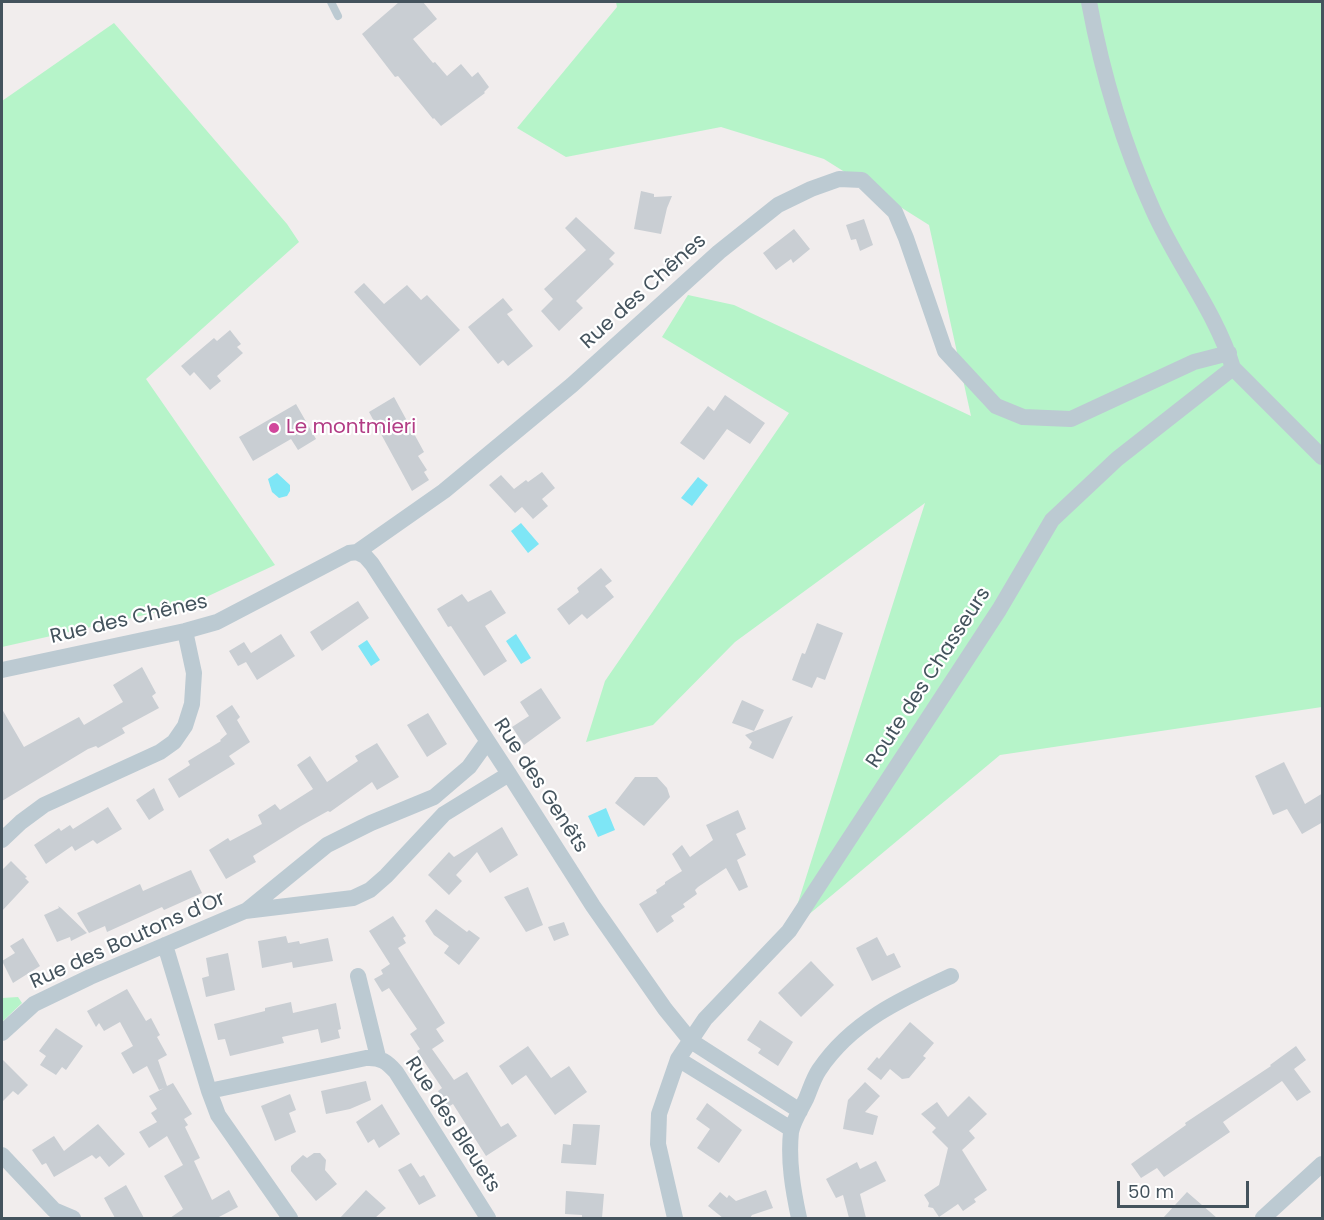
<!DOCTYPE html>
<meta charset="utf-8">
<style>
body{margin:0}
#map{position:relative;width:1324px;height:1220px;overflow:hidden;background:#f1eded;font-family:Poppins,sans-serif}
canvas{display:block}
.frame{position:absolute;inset:0;border:3px solid #44535d;pointer-events:none}
.scale{position:absolute;left:1117px;top:1181px;width:132px;height:27px;box-sizing:border-box;border:3px solid #44535d;border-top:0;padding-left:8px;font-size:18px;line-height:21px;white-space:nowrap;color:#44535d;-webkit-text-stroke:4px #fff;paint-order:stroke}
</style>
<div id="map">
<canvas width="1324" height="1220"></canvas>
<div class="frame"></div>
<div class="scale">50 m</div>
</div>
<script>
const context = document.querySelector('canvas').getContext('2d');
context.lineJoin = 'round';
function fillPath(path, color) { context.fillStyle = color; context.fill(path, 'evenodd'); }
function stroke(path, color, width, dash) { context.strokeStyle = color; context.lineWidth = width; context.lineCap = dash ? 'butt' : 'round'; context.setLineDash(dash || []); context.stroke(path); }
function drawText(font, color, halo, rows, align = 'center') {
  context.font = font + ' Poppins,sans-serif'; context.lineWidth = 4.5; context.setLineDash([]); context.textBaseline = 'middle'; context.strokeStyle = halo; context.fillStyle = color; for (const [text, x, y, turn = 0] of rows) {
    context.save(); context.translate(x, y); context.rotate((+turn || 0) * Math.PI / 180); context.textAlign = isNaN(turn) ? turn : align; if (halo) context.strokeText(text, 0, 0); context.fillText(text, 0, 0); context.restore();
  }
}
fillPath(new Path2D(`
 M 616,2 L 1322,2 L 1322,707 L 1000,755 L 789,931 L 925,503 L 735,642 L 653,725 L 586,742 L 605,681 L 789,413 L 662,337 L 688,295 L 734,305 L 971,416 L 929,225 L 824,159 L 721,127 L 566,157 L 517,128 L 617,7 Z
 M 114,23 L 287,224 L 299,242 L 146,379 L 275,565 L 189,605 L 2,647 L 2,101 Z
 M 18,997 L 22,1003 L 2,1022 L 2,998 Z`), '#b6f4c9');
fillPath(new Path2D(`
 M 277,473 L 290,485 L 290,491 L 287,496 L 279,498 L 272,492 L 268,479 Z
 M 698,477 L 708,485 L 692,506 L 681,498 Z
 M 521,523 L 539,544 L 528,553 L 511,531 Z
 M 516,634 L 531,658 L 521,664 L 506,641 Z
 M 367,640 L 380,660 L 371,666 L 358,646 Z
 M 606,808 L 615,830 L 598,837 L 588,816 Z`), '#7ee6f6');
fillPath(new Path2D(`
 M 399,2 L 423,2 L 437,19 L 413,39 L 433,63 L 435,62 L 447,76 L 461,64 L 472,77 L 478,72 L 489,87 L 484,92 L 485,93 L 441,126 L 434,118 L 433,119 L 398,76 L 395,77 L 362,34 Z
 M 641,191 L 654,194 L 654,197 L 672,196 L 667,208 L 661,234 L 634,229 Z
 M 576,217 L 615,253 L 609,259 L 614,264 L 576,301 L 583,308 L 559,331 L 541,311 L 553,299 L 544,289 L 586,250 L 565,228 Z
 M 864,219 L 873,245 L 860,251 L 856,239 L 851,240 L 846,225 Z
 M 794,229 L 810,249 L 793,263 L 791,259 L 776,270 L 763,253 Z
 M 364,283 L 384,304 L 407,285 L 421,300 L 427,295 L 460,330 L 420,366 L 354,292 Z
 M 503,298 L 513,310 L 507,314 L 533,346 L 508,366 L 503,360 L 498,364 L 468,327 Z
 M 230,330 L 241,344 L 237,347 L 243,353 L 217,376 L 221,381 L 210,390 L 194,372 L 190,376 L 181,366 L 214,338 L 217,341 Z
 M 725,395 L 765,423 L 750,444 L 727,429 L 704,460 L 680,443 L 708,406 L 714,411 Z
 M 394,397 L 424,452 L 418,456 L 427,470 L 424,472 L 429,480 L 412,491 L 369,412 Z
 M 296,404 L 316,439 L 298,450 L 291,439 L 253,461 L 239,437 Z
 M 542,472 L 555,488 L 542,499 L 548,506 L 533,519 L 522,507 L 515,513 L 489,485 L 501,475 L 514,489 L 526,480 L 528,482 Z
 M 601,568 L 612,581 L 605,586 L 614,597 L 587,619 L 582,614 L 569,625 L 557,609 L 579,592 L 577,588 Z
 M 491,590 L 506,613 L 485,626 L 507,661 L 484,676 L 451,626 L 448,627 L 437,609 L 462,594 L 468,602 Z
 M 358,601 L 369,618 L 322,651 L 310,632 Z
 M 817,623 L 843,633 L 825,680 L 817,677 L 812,688 L 792,680 L 802,653 L 805,654 Z
 M 281,634 L 295,656 L 257,680 L 246,662 L 238,666 L 229,651 L 244,642 L 251,653 Z
 M 142,667 L 156,693 L 152,696 L 159,708 L 122,728 L 125,733 L 98,748 L 96,746 L 88,749 L 2,801 L 2,709 L 24,747 L 79,717 L 84,725 L 123,702 L 113,685 Z
 M 541,688 L 561,718 L 524,745 L 512,727 L 529,716 L 520,702 Z
 M 742,700 L 764,710 L 754,731 L 732,723 Z
 M 232,705 L 240,717 L 237,720 L 250,742 L 229,756 L 235,764 L 179,798 L 168,779 L 190,765 L 188,761 L 221,741 L 220,740 L 227,734 L 216,716 Z
 M 428,713 L 447,744 L 427,757 L 407,725 Z
 M 793,716 L 773,759 L 749,748 L 752,742 L 745,735 Z
 M 377,743 L 399,777 L 377,790 L 372,782 L 330,812 L 328,811 L 301,826 L 253,856 L 256,862 L 226,879 L 209,850 L 228,838 L 230,841 L 262,824 L 258,815 L 275,804 L 280,810 L 313,789 L 297,765 L 310,756 L 327,782 L 358,761 L 355,756 Z
 M 1284,762 L 1305,804 L 1323,793 L 1323,822 L 1302,834 L 1287,809 L 1273,815 L 1255,776 Z
 M 635,777 L 657,777 L 667,788 L 670,797 L 644,826 L 615,803 Z
 M 154,788 L 164,810 L 149,820 L 136,800 Z
 M 108,807 L 122,829 L 97,844 L 93,840 L 75,851 L 72,846 L 46,864 L 34,845 L 59,828 L 61,831 L 70,825 L 73,829 Z
 M 738,810 L 746,829 L 736,834 L 746,855 L 737,860 L 748,887 L 739,891 L 726,868 L 698,887 L 695,890 L 697,894 L 683,904 L 685,907 L 671,916 L 674,921 L 657,933 L 639,904 L 657,893 L 656,890 L 665,884 L 665,882 L 682,871 L 672,854 L 682,845 L 690,857 L 713,840 L 706,825 Z
 M 502,827 L 518,855 L 490,873 L 477,852 L 456,875 L 462,881 L 449,895 L 428,875 L 449,852 L 454,857 Z
 M 11,861 L 27,877 L 25,878 L 29,882 L 2,911 L 2,870 Z
 M 191,870 L 202,893 L 164,910 L 162,907 L 107,932 L 105,926 L 89,933 L 77,913 L 140,884 L 143,891 Z
 M 528,887 L 543,925 L 526,932 L 504,897 Z
 M 58,906 L 61,908 L 87,933 L 71,941 L 70,937 L 57,942 L 44,915 L 59,908 Z
 M 436,909 L 467,932 L 469,930 L 480,938 L 459,965 L 444,953 L 449,946 L 434,935 L 425,921 Z
 M 393,916 L 406,936 L 403,938 L 406,943 L 398,948 L 445,1023 L 436,1029 L 444,1041 L 432,1049 L 454,1080 L 467,1072 L 501,1127 L 508,1123 L 517,1136 L 486,1156 L 453,1104 L 448,1107 L 438,1091 L 442,1088 L 417,1051 L 420,1049 L 410,1034 L 417,1029 L 389,988 L 382,992 L 374,979 L 383,974 L 381,970 L 390,964 L 369,931 Z
 M 564,922 L 569,935 L 554,941 L 548,927 Z
 M 286,936 L 288,943 L 299,941 L 300,944 L 328,938 L 333,961 L 293,968 L 292,962 L 262,968 L 258,941 Z
 M 877,937 L 887,956 L 894,953 L 901,967 L 872,981 L 856,948 Z
 M 23,938 L 40,966 L 13,983 L 2,961 L 15,953 L 10,946 Z
 M 228,953 L 235,990 L 206,997 L 202,978 L 209,976 L 206,958 Z
 M 811,961 L 834,985 L 801,1017 L 778,993 Z
 M 127,989 L 146,1021 L 151,1018 L 160,1035 L 157,1037 L 167,1055 L 158,1060 L 167,1086 L 173,1083 L 192,1114 L 184,1119 L 188,1125 L 185,1127 L 200,1158 L 194,1161 L 212,1200 L 229,1190 L 238,1207 L 217,1218 L 170,1218 L 183,1209 L 164,1176 L 183,1165 L 167,1136 L 149,1148 L 139,1132 L 157,1122 L 151,1113 L 157,1109 L 149,1096 L 164,1088 L 159,1090 L 147,1066 L 133,1074 L 121,1053 L 133,1046 L 120,1022 L 104,1031 L 99,1023 L 96,1027 L 87,1011 Z
 M 291,1002 L 293,1013 L 336,1003 L 341,1029 L 338,1030 L 340,1038 L 321,1043 L 318,1029 L 282,1037 L 284,1043 L 230,1056 L 225,1039 L 218,1040 L 214,1024 L 265,1011 L 265,1008 Z
 M 760,1020 L 793,1042 L 778,1066 L 758,1053 L 761,1049 L 747,1040 Z
 M 910,1022 L 934,1043 L 923,1056 L 926,1058 L 909,1078 L 902,1079 L 890,1069 L 881,1080 L 867,1069 L 877,1057 L 879,1059 Z
 M 56,1028 L 83,1046 L 66,1070 L 62,1067 L 56,1075 L 40,1065 L 46,1056 L 39,1051 Z
 M 528,1046 L 551,1078 L 569,1066 L 587,1092 L 555,1115 L 526,1075 L 512,1085 L 499,1066 Z
 M 1296,1046 L 1306,1060 L 1294,1069 L 1311,1092 L 1297,1101 L 1282,1081 L 1223,1122 L 1230,1132 L 1164,1177 L 1157,1168 L 1141,1178 L 1131,1164 L 1186,1125 L 1185,1123 L 1271,1066 L 1270,1065 Z
 M 2,1059 L 28,1085 L 18,1095 L 13,1091 L 2,1102 Z
 M 366,1081 L 371,1100 L 350,1109 L 326,1114 L 321,1091 Z
 M 865,1082 L 880,1096 L 865,1112 L 878,1116 L 873,1135 L 843,1129 L 848,1100 Z
 M 290,1094 L 296,1110 L 289,1113 L 296,1132 L 275,1141 L 261,1106 Z
 M 969,1096 L 987,1114 L 969,1131 L 975,1138 L 962,1150 L 987,1190 L 974,1199 L 976,1202 L 963,1211 L 958,1204 L 939,1217 L 933,1208 L 928,1207 L 929,1203 L 924,1195 L 939,1185 L 948,1148 L 932,1132 L 936,1128 L 921,1114 L 937,1102 L 948,1117 Z
 M 707,1103 L 742,1130 L 719,1163 L 697,1148 L 710,1129 L 696,1119 Z
 M 382,1104 L 400,1134 L 379,1148 L 374,1139 L 368,1143 L 356,1122 Z
 M 98,1124 L 125,1154 L 109,1167 L 100,1156 L 96,1159 L 92,1155 L 54,1177 L 46,1163 L 42,1165 L 32,1150 L 54,1136 L 64,1151 Z
 M 573,1124 L 600,1125 L 596,1165 L 561,1163 L 563,1144 L 571,1145 Z
 M 314,1153 L 320,1153 L 326,1160 L 325,1170 L 337,1184 L 316,1201 L 291,1171 L 291,1166 L 303,1155 L 307,1158 Z
 M 876,1161 L 886,1181 L 860,1194 L 866,1218 L 849,1218 L 843,1195 L 836,1198 L 826,1179 L 857,1162 L 860,1169 Z
 M 411,1163 L 420,1177 L 424,1175 L 436,1196 L 419,1205 L 398,1170 Z
 M 126,1185 L 131,1194 L 144,1218 L 115,1218 L 104,1198 Z
 M 366,1190 L 386,1208 L 375,1218 L 340,1218 Z
 M 766,1190 L 773,1208 L 752,1215 L 750,1218 L 723,1218 L 708,1206 L 720,1192 L 727,1198 L 729,1195 L 736,1201 Z
 M 566,1191 L 604,1194 L 602,1218 L 582,1218 L 582,1215 L 565,1214 Z
 M 1187,1192 L 1217,1218 L 1163,1218 Z`), '#c9ced3');
stroke(new Path2D(`
 M 331,2 L 338,16`), '#bccad2', 8);
stroke(new Path2D(`
 M 1089,2 C 1102,72 1123,144 1153,210 C 1177,264 1216,312 1233,368 L 1322,457
 M 357,552 L 365,556 L 372,564 L 509,774 L 593,906 L 665,1009 L 691,1041 L 800,1111
 M 2,670 L 185,631 L 217,622 L 349,553 L 357,552 L 444,491 L 572,385 L 719,252 L 778,205 L 811,189 L 839,179 L 862,180 L 895,212 L 906,238 L 945,351 L 996,406 L 1023,417 L 1071,419 L 1194,362 L 1229,353
 M 2,840 L 21,822 L 44,805 L 160,752 L 174,742 L 185,726 L 192,704 L 194,673 L 185,631
 M 246,911 L 327,845 L 371,823 L 434,797 L 469,767 L 487,742
 M 165,945 L 209,1091 L 218,1115 L 290,1218
 M 358,976 L 378,1057
 M 2,1033 L 34,1004 L 90,977 L 245,911 L 353,898 L 370,890 L 386,876 L 444,814 L 509,774
 M 678,1059 L 791,1129
 M 209,1091 L 366,1058 C 381,1057 387,1062 396,1072 L 488,1218
 M 2,1155 L 54,1210 L 73,1218
 M 675,1218 L 658,1144 L 659,1114 L 678,1059 L 705,1019 L 789,931 L 999,610 L 1052,520 L 1117,459 L 1233,368
 M 799,1218 C 793,1190 788,1161 791,1132 C 793,1121 801,1109 806,1099 C 810,1090 813,1079 819,1070 C 851,1022 901,999 951,976
 M 1263,1218 L 1322,1164`), '#bccad2', 16);
for (const [x, y, r, color] of [
 [274,428,6,"#d1479c"]
]) { const dot = new Path2D(); dot.arc(x, y, r, 0, 2 * Math.PI); context.fillStyle = color; context.fill(dot); stroke(dot, '#fff', 2); }
drawText('20px', '#44535d', '#fff', [
 ["Rue des Chênes",644,292,-42],
 ["Rue des Chênes",129,620,-13],
 ["Route des Chasseurs",929,678,-57],
 ["Rue des Genêts",540,786,57],
 ["Rue des Boutons d'Or",128,941,-24],
 ["Rue des Bleuets",452,1125,57]
]);
drawText('20px', '#b23c85', '#fff', [
 ["Le montmieri",286,428]
], 'left');
</script>
